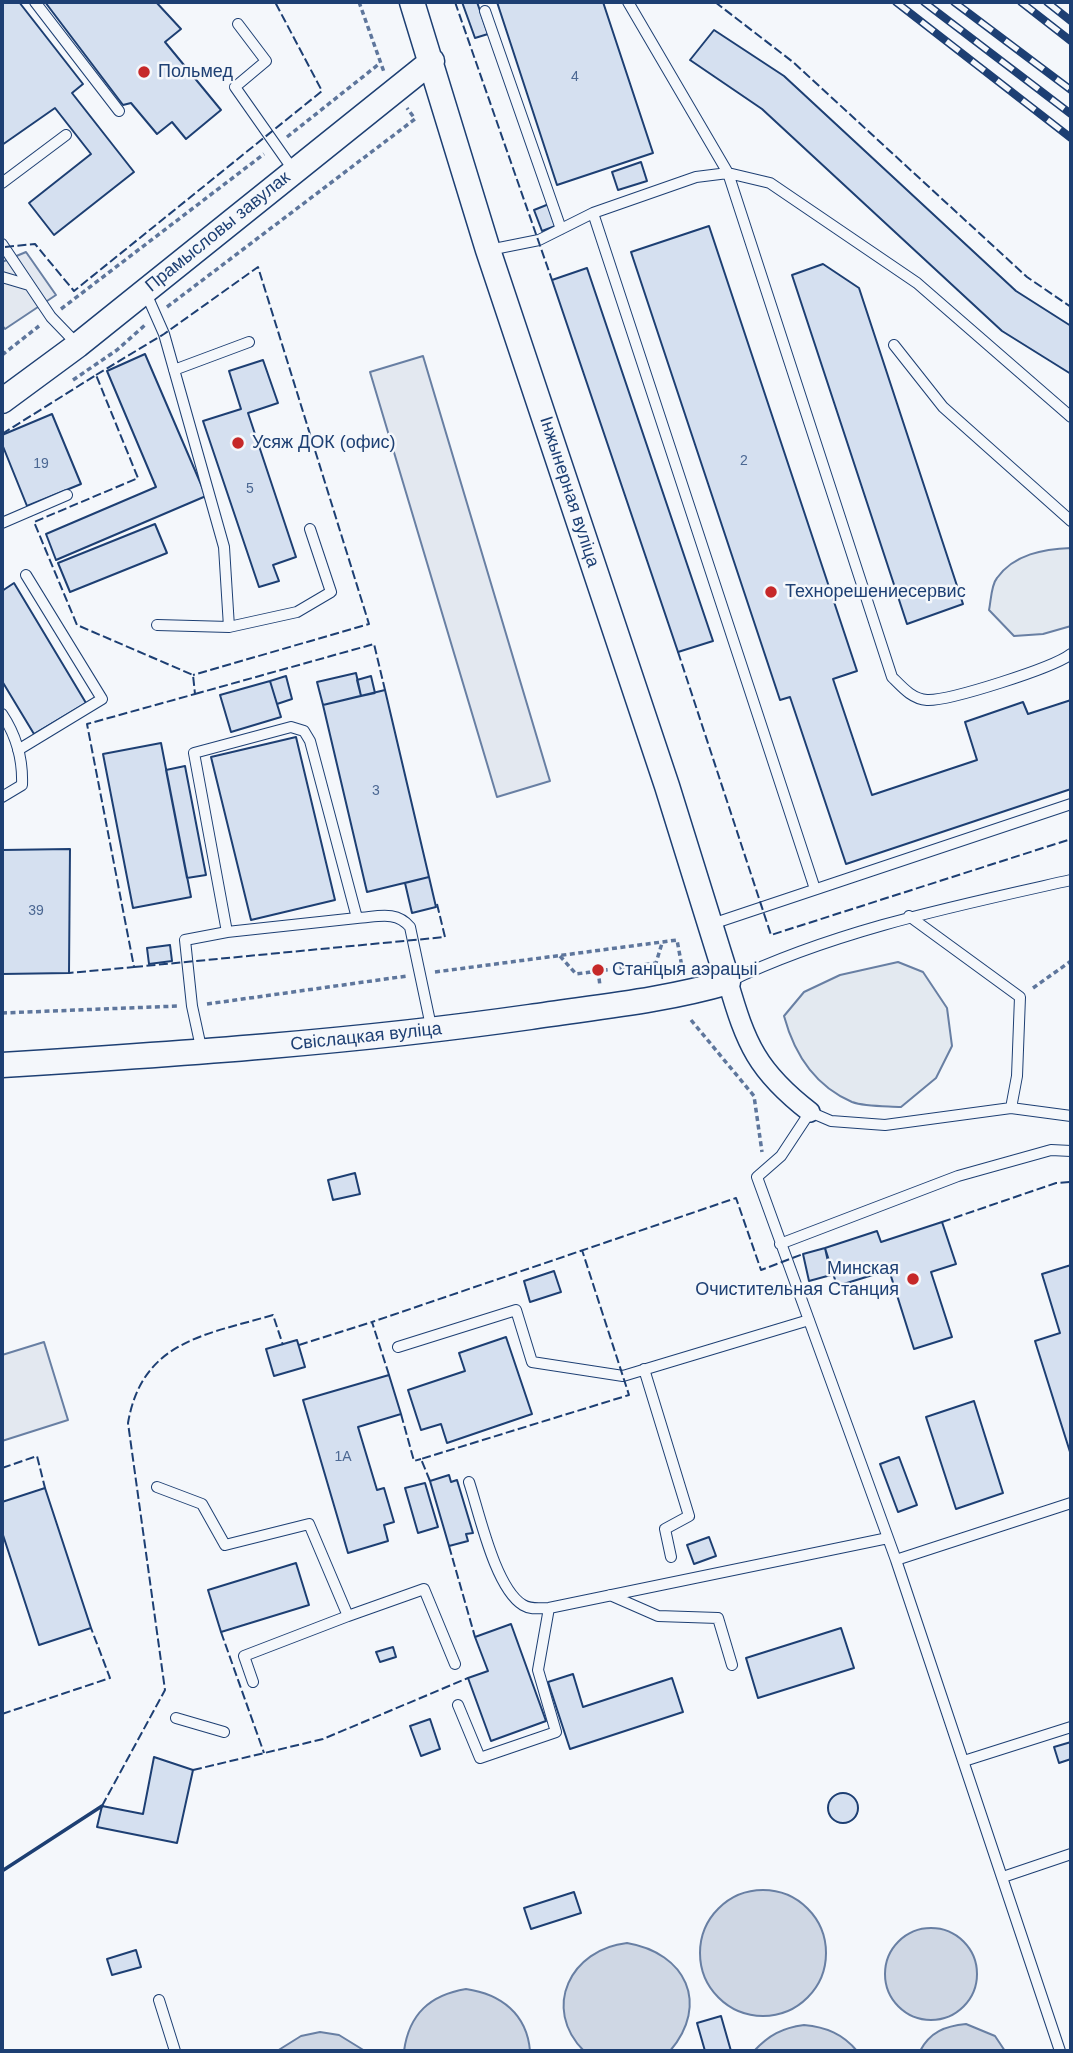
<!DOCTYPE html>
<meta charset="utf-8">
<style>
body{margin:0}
#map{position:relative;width:1073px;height:2053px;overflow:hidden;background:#f4f7fb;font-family:Helvetica,sans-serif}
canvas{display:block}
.frame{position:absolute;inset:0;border:4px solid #1d3f73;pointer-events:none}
</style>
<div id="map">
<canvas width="1073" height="2053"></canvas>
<div class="frame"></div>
</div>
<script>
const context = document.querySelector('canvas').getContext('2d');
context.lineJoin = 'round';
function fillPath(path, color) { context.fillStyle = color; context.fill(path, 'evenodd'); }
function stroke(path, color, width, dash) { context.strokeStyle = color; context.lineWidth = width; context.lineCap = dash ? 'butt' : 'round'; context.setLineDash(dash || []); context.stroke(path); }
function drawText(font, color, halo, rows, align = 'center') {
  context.font = font + ' Helvetica,sans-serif'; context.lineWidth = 5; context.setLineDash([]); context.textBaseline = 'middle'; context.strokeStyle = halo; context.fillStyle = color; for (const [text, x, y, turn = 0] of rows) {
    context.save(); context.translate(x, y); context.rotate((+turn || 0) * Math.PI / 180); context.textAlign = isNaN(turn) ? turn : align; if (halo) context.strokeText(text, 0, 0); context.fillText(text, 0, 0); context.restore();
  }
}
const green = new Path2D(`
 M 1071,548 L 1071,626 L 1043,634 L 1014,636 L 989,610 C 991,601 991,585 997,578 C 1014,554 1044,549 1071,548 Z
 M 898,962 L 923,972 L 947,1008 L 952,1046 L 936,1078 L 901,1107 C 886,1106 866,1107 852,1102 C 815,1086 794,1053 784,1016 L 804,992 L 840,975 Z`);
fillPath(green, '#e3e9f0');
stroke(green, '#687fa3', 2);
const parking = new Path2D(`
 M 26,252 L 56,295 L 5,329 L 2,325 L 2,262 Z
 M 423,356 L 550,781 L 497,797 L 370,372 Z
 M 44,1342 L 68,1420 L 2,1441 L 2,1355 Z`);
fillPath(parking, '#e3e8f0');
stroke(parking, '#687fa3', 2);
const water = new Path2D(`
 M700 1953a63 63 0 1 1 126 0a63 63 0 1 1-126 0Z
 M885 1974a46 46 0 1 1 92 0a46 46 0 1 1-92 0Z
 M 627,1943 C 686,1953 710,2004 670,2051 L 584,2051 C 541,2008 571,1949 627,1943 Z
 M 466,1989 C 501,1994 527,2014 530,2051 L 404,2051 C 409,2014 430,1995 466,1989 Z
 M 966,2024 L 995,2036 L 1005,2051 L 920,2051 C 930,2032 945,2026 966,2024 Z
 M 804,2025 C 826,2027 843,2034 857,2051 L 754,2051 C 769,2035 782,2028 804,2025 Z
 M 320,2032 L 339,2035 L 365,2051 L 277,2051 L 301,2036 Z`);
fillPath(water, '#cfd7e4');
stroke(water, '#687fa3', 2);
const building = new Path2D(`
 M 2,2 L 19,2 L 83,84 L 72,93 L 134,172 L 54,235 L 29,203 L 91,154 L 55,108 L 2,145 Z
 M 45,2 L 156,2 L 181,29 L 165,42 L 221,110 L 186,139 L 172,122 L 157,134 L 131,103 L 123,105 Z
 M 462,2 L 477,2 L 488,34 L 475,38 Z
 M 497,2 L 603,2 L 653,153 L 557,185 Z
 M 714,30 L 784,76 L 1016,291 L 1071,326 L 1071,374 L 1002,331 L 762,109 L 690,60 Z
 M 641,162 L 647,181 L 618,190 L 612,172 Z
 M 549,204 L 558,225 L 542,231 L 534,210 Z
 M 709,226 L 857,671 L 833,679 L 872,795 L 977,760 L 965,722 L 1023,702 L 1028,714 L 1071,700 L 1071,789 L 846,864 L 790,697 L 780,700 L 631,252 Z
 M 823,264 L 859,288 L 963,604 L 907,624 L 792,275 Z
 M 587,268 L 713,641 L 678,652 L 552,280 Z
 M 145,354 L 206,496 L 56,560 L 46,534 L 156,487 L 107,371 Z
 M 263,360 L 278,403 L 248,413 L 296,557 L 273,565 L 279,581 L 259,587 L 203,421 L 241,409 L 229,371 Z
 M 52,414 L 81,484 L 27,506 L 2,444 L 2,435 Z
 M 155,524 L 167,553 L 70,592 L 58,563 Z
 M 14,583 L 86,703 L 34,734 L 2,681 L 2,591 Z
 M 356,673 L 361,696 L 323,705 L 317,682 Z
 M 286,676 L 292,699 L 277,704 L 270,681 Z
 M 371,676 L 375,693 L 361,696 L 357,680 Z
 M 270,681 L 281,717 L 231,732 L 220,695 Z
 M 385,690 L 429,877 L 367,892 L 323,705 Z
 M 296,737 L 335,900 L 251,920 L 211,757 Z
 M 161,743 L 191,897 L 133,908 L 103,754 Z
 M 185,766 L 206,875 L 187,878 L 166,770 Z
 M 70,849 L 69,973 L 2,974 L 2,850 Z
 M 429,877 L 436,907 L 412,913 L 405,883 Z
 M 170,945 L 172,961 L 149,964 L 147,948 Z
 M 355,1173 L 360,1194 L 333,1200 L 328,1180 Z
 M 942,1222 L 956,1264 L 931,1272 L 952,1337 L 914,1349 L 889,1270 L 837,1286 L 825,1248 L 877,1231 L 881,1242 Z
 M 825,1248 L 831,1275 L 809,1281 L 803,1254 Z
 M 1071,1265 L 1071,1451 L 1070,1452 L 1035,1341 L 1060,1333 L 1042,1274 Z
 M 554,1271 L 561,1292 L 530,1302 L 524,1281 Z
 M 506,1337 L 532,1414 L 447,1443 L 441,1424 L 421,1430 L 408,1390 L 465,1371 L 459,1353 Z
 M 297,1340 L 305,1367 L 274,1376 L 266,1349 Z
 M 389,1375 L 401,1414 L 358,1427 L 377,1490 L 384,1488 L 394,1522 L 384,1525 L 388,1541 L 348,1553 L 303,1400 Z
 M 974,1401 L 1003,1493 L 956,1509 L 926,1417 Z
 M 899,1457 L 917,1505 L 898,1512 L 880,1464 Z
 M 449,1475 L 451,1482 L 457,1480 L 473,1533 L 466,1534 L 468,1541 L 449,1546 L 430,1481 Z
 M 425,1483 L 438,1527 L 418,1533 L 405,1488 Z
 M 45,1488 L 91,1628 L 39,1645 L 2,1532 L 2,1502 Z
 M 709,1537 L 716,1556 L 694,1564 L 687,1545 Z
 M 296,1563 L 309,1605 L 221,1632 L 208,1590 Z
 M 511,1624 L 546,1721 L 491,1741 L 468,1678 L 488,1671 L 475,1637 Z
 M 841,1628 L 854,1668 L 758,1698 L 746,1658 Z
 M 393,1647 L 396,1657 L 380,1662 L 376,1652 Z
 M 573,1674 L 583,1707 L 672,1678 L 683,1712 L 570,1749 L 548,1682 Z
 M 430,1719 L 440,1749 L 421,1756 L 410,1726 Z
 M 1071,1742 L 1071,1759 L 1059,1763 L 1054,1747 Z
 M 154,1757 L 193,1770 L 177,1843 L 97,1827 L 102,1806 L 143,1814 Z
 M828 1808a15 15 0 1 1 30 0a15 15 0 1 1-30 0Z
 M 574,1892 L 581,1913 L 531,1929 L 524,1908 Z
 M 136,1950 L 141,1967 L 112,1975 L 107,1959 Z
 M 721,2016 L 731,2051 L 705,2051 L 697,2023 Z`);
fillPath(building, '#d5e0f0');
stroke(building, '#1d3f73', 2);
const service = new Path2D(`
 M 35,2 L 119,111
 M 628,2 L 728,173 L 892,677 C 902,687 912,699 927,700 C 949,701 1053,668 1071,654
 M 485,11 L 561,229
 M 238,24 L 266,61 L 235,87 L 294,171
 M 2,183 L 66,135
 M 593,213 L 815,889
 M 2,244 L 51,317 L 77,344
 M 489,250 L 539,240 L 593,213 L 696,177 L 728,173 L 770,183 L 917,283 L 1071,417
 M 2,277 L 29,285
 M 145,291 L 164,334 L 224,547 L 229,627 L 157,625
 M 894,345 L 943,407 L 1071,521
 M 174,370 L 249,342
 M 2,523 L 67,495
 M 229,627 L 297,612 L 331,592 L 310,529
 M 2,714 C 16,735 23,759 22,785 L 2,797
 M 18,750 L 102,699 L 26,575
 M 909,916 L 1020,997 L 1017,1076 L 1011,1108
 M 357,918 C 377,917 396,910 410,927 L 432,1031
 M 712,924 L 1071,804
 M 728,982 C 836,930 955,906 1071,880
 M 202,1052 L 192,1006 L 185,940 L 227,932 L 194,753 L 291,727 L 304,731 L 310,741 L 357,918 L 227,932
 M 780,1244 L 958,1176 L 1051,1150 L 1071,1151
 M 398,1347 L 516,1310 L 532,1362 L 623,1376 L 809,1320
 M 644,1369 L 689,1516 L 665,1529 L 671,1557
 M 469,1482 C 479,1512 495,1588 523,1605 C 531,1610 540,1608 549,1608 L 888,1538
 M 157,1487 L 202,1504 L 225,1545 L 309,1524 L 348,1616 L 244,1656 L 253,1682
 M 896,1560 L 1071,1503
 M 610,1595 L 658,1616 L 718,1618 L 732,1665
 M 348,1616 L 424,1589 L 455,1664
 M 458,1705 L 480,1758 L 556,1732 L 538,1670 L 549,1608
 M 176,1718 L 224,1732
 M 964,1761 L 1071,1727
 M 1003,1877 L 1071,1854
 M 159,2000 L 175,2051
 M 1060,2051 L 896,1560 L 757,1177 L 781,1156 L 810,1112 L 831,1121 L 885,1125 L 1011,1108 L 1071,1116`);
const minor = new Path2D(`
 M 728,982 C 746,1044 757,1071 810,1112`);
const tertiary = new Path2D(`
 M 2,401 L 78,345 L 432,61
 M 2,1065 C 178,1054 355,1042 530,1017 C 596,1007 663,1001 728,982 L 667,786 L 488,250 L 412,2`);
stroke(service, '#1d3f73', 12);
stroke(minor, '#1d3f73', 22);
stroke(tertiary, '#1d3f73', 27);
stroke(new Path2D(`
 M 359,2 L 384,72
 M 287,137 L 379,64
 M 167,307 L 415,119 L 407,108
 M 61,309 L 264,154
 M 2,355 L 39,326
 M 73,380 L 117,350 L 145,325
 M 560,956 L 576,974 L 656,963 L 662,943
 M 598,970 L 600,986
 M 435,972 L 677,940 L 682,967
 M 1033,988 L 1071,961
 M 207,1004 L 407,976
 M 2,1013 L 178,1006
 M 691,1020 L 754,1096 L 762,1152`), '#5e769c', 3.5, [5, 3.5]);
stroke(service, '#f4f7fb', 10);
stroke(minor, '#f4f7fb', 19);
stroke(tertiary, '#f4f7fb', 24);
const rail = new Path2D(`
 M 896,2 L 1071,138
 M 924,2 L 1071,114
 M 954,2 L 1071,90
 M 1021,2 L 1071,41
 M 1047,2 L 1071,21`);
stroke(rail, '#1d3f73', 8);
stroke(rail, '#f4f7fb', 5, [16]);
stroke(new Path2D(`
 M 455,2 L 552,280
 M 715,2 L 793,62 L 1027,277 L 1071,307
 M 5,247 L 35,244 L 74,291 L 322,91 L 275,2
 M 96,375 L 164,334 L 258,267 L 369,624 L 193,675
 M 2,434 L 96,375 L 138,478 L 34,522 L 77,625 L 193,675 L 195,694 L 87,724 L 134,967 L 69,973
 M 678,652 L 771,935 L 1071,839
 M 195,694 L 374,644 L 385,690
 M 134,967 L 445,937 L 437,904
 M 942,1222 L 1056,1183 L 1071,1182
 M 299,1345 L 372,1322
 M 389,1375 L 372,1322 L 736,1198 L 761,1270 L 803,1254
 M 401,1414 L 414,1461 L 421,1459
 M 2,1468 L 37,1456 L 45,1488
 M 430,1481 L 421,1459 L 629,1395 L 582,1250
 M 449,1546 L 475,1637
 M 221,1632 L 264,1753
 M 2,1714 L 110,1678 L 91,1628
 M 193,1770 L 323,1739 L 468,1678
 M 102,1806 L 165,1690 L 128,1423 C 142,1341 205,1335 273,1315 L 283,1345`), '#1d3f73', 2, [9, 3.5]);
stroke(new Path2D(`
 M 2,1871 L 102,1806`), '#1d3f73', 3.5);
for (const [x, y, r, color] of [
 [144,72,7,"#c62828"],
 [238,443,7,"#c62828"],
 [771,592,7,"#c62828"],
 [598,970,7,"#c62828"],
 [913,1279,7,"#c62828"]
]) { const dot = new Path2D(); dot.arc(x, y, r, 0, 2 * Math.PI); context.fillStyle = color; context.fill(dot); stroke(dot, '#f4f7fb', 2.5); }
drawText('14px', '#4b6792', null, [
 ["4",575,77],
 ["2",744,461],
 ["19",41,464],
 ["5",250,489],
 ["3",376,791],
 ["39",36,911],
 ["1А",343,1457]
]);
drawText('18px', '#1d3f73', '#f4f7fb', [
 ["Польмед",158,72],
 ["Усяж ДОК (офис)",252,443],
 ["Технорешениесервис",785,592],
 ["Станцыя аэрацыі",612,970],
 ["Минская",899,1269,"right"],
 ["Очистительная Станция",899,1290,"right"]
], 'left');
drawText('18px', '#1d3f73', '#f4f7fb', [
 ["Прамысловы завулак",218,232,-39],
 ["Інжынерная вуліца",569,492,72],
 ["Свіслацкая вуліца",366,1037,-6]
]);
</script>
